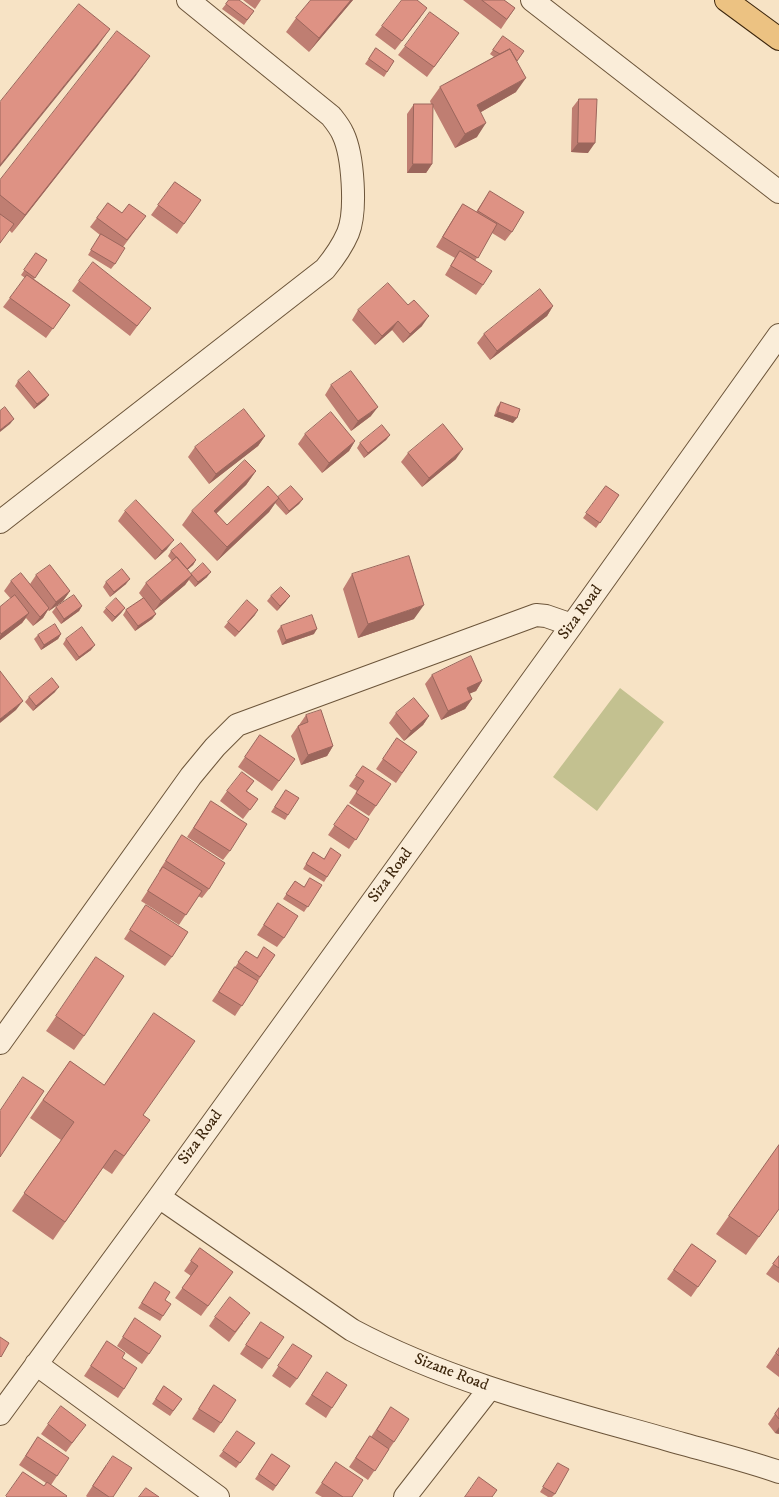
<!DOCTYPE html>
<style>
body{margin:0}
canvas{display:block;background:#f7e3c5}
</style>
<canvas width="779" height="1497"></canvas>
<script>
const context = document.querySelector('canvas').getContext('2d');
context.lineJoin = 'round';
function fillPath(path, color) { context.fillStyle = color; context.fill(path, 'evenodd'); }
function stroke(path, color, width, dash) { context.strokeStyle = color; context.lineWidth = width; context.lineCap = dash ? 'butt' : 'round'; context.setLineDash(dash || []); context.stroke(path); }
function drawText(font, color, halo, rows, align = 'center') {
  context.font = font + ' "IM FELL DW Pica",serif'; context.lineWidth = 3; context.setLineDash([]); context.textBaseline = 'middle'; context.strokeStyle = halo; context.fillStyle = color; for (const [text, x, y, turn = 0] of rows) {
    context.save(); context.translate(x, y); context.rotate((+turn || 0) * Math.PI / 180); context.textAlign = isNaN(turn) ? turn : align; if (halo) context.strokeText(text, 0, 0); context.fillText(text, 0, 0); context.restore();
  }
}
fillPath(new Path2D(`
 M 620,688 L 664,722 L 597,811 L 553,777 Z`), '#c3c190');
const minor = new Path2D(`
 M 532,0 L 779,192
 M 0,522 L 325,269 C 334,258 342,247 348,233 C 357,211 353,155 343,134 C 340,127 335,121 331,116 L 188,0
 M 0,1043 L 191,776 L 215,747 L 237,725 L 536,615 L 546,616 L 572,625
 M 159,1197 L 352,1330 C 455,1385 571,1412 683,1444 C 715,1453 748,1461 779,1472
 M 36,1364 L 218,1497
 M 0,1414 L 159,1197 L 572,625 L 779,335
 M 405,1497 L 490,1388`);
const major = new Path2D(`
 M 726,0 L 779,39`);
stroke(minor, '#6c553a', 24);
stroke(major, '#3d260c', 24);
stroke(minor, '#faedd9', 22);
stroke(major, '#ecc282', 22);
fillPath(new Path2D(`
 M 229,0 L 254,11 L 244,25 L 222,9 Z
 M 243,0 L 261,0 L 255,9 Z
 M 311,0 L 353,0 L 309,52 L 286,32 L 296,18 Z
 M 463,0 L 504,0 L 515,8 L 501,29 Z
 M 420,18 L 395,50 L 375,35 L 382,26 Z
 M 459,33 L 427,77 L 398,55 L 405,46 Z
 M 503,36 L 517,61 L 516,92 L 481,112 L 477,137 L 455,148 L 433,107 L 432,164 L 426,173 L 407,173 L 407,114 L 414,104 L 431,104 L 430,101 L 440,87 L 494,57 L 490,54 Z
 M 376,48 L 394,61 L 384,77 L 365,64 Z
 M 137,74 L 12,233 L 9,230 L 0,243 L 0,180 Z
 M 579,99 L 588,153 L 571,152 L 572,108 Z
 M 175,182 L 201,200 L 177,234 L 151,215 Z
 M 490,191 L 512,232 L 505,241 L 492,233 L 475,261 L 483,285 L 476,295 L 445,275 L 455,258 L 436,247 L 456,214 L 463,204 L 476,212 Z
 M 108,203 L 122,213 L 146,216 L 123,247 L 115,264 L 111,269 L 88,255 L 100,235 L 90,227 Z
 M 36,253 L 47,260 L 34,279 L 70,305 L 46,338 L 3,307 L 25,278 L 21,275 Z
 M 79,281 L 144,317 L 130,336 L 72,291 Z
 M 553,306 L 547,316 L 490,360 L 477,343 L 484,334 Z
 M 358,310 L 422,326 L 403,343 L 392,330 L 375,345 L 352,320 Z
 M 18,381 L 49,395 L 45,400 L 34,409 L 15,386 Z
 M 331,385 L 371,416 L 351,431 L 325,395 Z
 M 501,402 L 513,423 L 494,416 L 497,407 Z
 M 305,434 L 355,441 L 349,451 L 322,473 L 298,444 Z
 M 390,435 L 386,440 L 364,458 L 357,448 L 360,443 Z
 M 265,436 L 258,446 L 209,484 L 188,457 L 195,447 Z
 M 408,453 L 456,459 L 422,487 L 401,462 Z
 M 256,471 L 246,485 L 216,514 L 227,525 L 278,497 L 303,499 L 299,504 L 286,515 L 275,503 L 269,512 L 217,561 L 182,525 L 192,511 Z
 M 606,486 L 619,495 L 596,528 L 583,518 Z
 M 125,511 L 167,549 L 155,560 L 118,521 Z
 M 171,551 L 196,560 L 193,565 L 187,570 L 191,574 L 207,577 L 195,587 L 189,580 L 185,585 L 154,611 L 149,605 L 156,614 L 152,619 L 135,631 L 123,615 L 126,610 L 143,598 L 139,593 L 146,583 L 172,561 L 168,556 Z
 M 352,574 L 414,619 L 358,638 L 343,589 Z
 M 36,575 L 70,591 L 63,601 L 49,611 L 48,610 L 43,618 L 33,626 L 26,618 L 22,623 L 0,640 L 0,607 L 11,599 L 4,591 L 11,581 L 30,584 Z
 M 106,582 L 126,584 L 110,597 L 103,587 Z
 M 271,596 L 286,601 L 277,611 L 267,601 Z
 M 82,606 L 79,611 L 61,624 L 52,612 L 56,607 Z
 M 106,608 L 125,608 L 121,613 L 112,622 L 103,612 Z
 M 255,615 L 235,637 L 224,627 L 228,622 Z
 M 281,626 L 314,634 L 282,645 L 277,631 Z
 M 61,634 L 58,639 L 41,650 L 34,639 L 38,635 Z
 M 66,639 L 91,650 L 76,661 L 63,644 Z
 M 432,675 L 482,681 L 476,691 L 469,693 L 472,699 L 465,709 L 441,720 L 425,684 Z
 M 55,692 L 33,711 L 25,702 L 29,697 Z
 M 396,713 L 429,716 L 423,725 L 404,741 L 389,723 Z
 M 306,715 L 333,746 L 327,756 L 301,765 L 291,736 L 298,726 L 299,725 Z
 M 260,735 L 295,759 L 272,791 L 238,767 Z
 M 397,738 L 417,752 L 396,783 L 376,769 Z
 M 363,766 L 376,806 L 369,816 L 349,803 L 357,791 L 349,786 Z
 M 254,781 L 247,791 L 258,799 L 243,819 L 220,801 L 227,791 Z
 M 286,790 L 288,815 L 285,820 L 271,812 Z
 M 211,801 L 230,851 L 223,860 L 187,837 Z
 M 348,805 L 369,819 L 349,849 L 328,835 Z
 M 182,835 L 209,889 L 202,898 L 198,896 L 179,925 L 141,901 L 160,872 L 159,871 Z
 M 331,848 L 327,877 L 324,882 L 303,869 L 313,852 L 324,859 Z
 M 295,881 L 304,887 L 322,885 L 304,912 L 283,899 Z
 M 278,903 L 284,938 L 277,947 L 257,935 Z
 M 146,905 L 172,957 L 165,966 L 124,939 Z
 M 246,951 L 256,958 L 275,955 L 235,1016 L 212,1001 Z
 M 96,957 L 84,1036 L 74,1050 L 46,1031 Z
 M 70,1061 L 150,1120 L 112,1174 L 103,1168 L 53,1240 L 12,1211 L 61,1140 L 30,1118 Z
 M 779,1145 L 779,1209 L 746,1255 L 716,1234 Z
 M 692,1244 L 716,1261 L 691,1297 L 667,1279 Z
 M 200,1248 L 233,1272 L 201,1316 L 175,1298 L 191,1276 L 184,1271 Z
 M 779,1256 L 779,1283 L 766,1274 Z
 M 155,1282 L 165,1300 L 163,1316 L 160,1321 L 138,1308 Z
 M 215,1317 L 243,1323 L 229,1342 L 209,1326 Z
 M 135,1318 L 149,1354 L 142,1364 L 117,1346 Z
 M 261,1322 L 269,1359 L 262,1369 L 240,1354 Z
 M 107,1341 L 122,1358 L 124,1389 L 118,1398 L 84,1376 Z
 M 779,1348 L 779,1377 L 766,1367 Z
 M 287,1353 L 297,1379 L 290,1388 L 272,1376 Z
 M 320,1382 L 332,1408 L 326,1418 L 305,1404 Z
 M 214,1385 L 221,1423 L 214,1433 L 192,1419 Z
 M 164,1386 L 182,1399 L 170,1416 L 152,1404 Z
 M 391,1407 L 394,1442 L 368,1480 L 349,1467 L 370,1436 L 371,1437 Z
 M 779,1408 L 779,1434 L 775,1433 L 768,1424 Z
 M 48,1424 L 79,1434 L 66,1452 L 41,1434 Z
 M 38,1437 L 57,1476 L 51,1485 L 66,1497 L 6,1497 L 23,1472 L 44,1486 L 46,1483 L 19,1465 Z
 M 255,1443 L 236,1468 L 219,1456 L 223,1451 Z
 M 272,1454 L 290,1466 L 273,1491 L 255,1479 Z
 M 336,1462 L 352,1497 L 322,1497 L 315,1493 Z
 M 558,1463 L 555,1494 L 552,1497 L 548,1497 L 540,1492 Z
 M 106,1465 L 113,1497 L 87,1497 L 86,1496 Z`), '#bf7e72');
fillPath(new Path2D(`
 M 351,0 L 353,0 L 309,52 L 319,38 Z
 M 427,8 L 420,18 L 395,50 L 402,41 Z
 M 110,29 L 97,47 L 0,167 L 0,165 Z
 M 150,56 L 137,74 L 12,233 L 25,215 Z
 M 526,78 L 516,92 L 467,120 L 477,105 Z
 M 486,123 L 477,137 L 455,148 L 465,134 Z
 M 578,143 L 595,143 L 588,153 L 571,152 Z
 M 413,164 L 432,164 L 426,173 L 407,173 Z
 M 553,306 L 547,316 L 490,360 L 497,351 Z
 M 429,316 L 422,326 L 403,343 L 410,334 Z
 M 398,321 L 392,330 L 375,345 L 382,336 Z
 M 49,395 L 45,400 L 34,409 L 37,404 Z
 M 378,407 L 371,416 L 351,431 L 358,421 Z
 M 498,412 L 517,418 L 513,423 L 494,416 Z
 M 14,419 L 10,424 L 0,432 L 0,430 Z
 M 390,435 L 386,440 L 364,458 L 368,453 Z
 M 265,436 L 258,446 L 209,484 L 216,474 Z
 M 355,441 L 349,451 L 322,473 L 329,463 Z
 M 463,449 L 456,459 L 422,487 L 429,478 Z
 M 256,471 L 246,485 L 204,525 L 214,511 Z
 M 279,498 L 269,512 L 217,561 L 227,547 Z
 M 303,499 L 299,504 L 286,515 L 289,511 Z
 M 174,540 L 167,549 L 155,560 L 162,551 Z
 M 196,560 L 193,565 L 183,574 L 187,569 Z
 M 211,572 L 207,577 L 195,587 L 198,582 Z
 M 192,575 L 185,585 L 154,611 L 161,601 Z
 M 130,579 L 126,584 L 110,597 L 114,592 Z
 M 70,591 L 63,601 L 49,611 L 56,602 Z
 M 290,596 L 286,601 L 277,611 L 280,606 Z
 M 424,605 L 414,619 L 358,638 L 368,624 Z
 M 82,606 L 79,611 L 61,624 L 64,619 Z
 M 49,608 L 43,618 L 33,626 L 40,617 Z
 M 125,608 L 121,613 L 112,622 L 115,617 Z
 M 258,610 L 255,615 L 235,637 L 239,632 Z
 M 29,613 L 22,623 L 0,640 L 0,636 L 1,634 Z
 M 156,614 L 152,619 L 135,631 L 138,626 Z
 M 317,629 L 314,634 L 282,645 L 286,640 Z
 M 61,634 L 58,639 L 41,650 L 44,645 Z
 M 95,645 L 91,650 L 76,661 L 79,657 Z
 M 482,681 L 476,691 L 460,698 L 467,688 Z
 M 59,687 L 55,692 L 33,711 L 36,706 Z
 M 472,699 L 465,709 L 441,720 L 448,711 Z
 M 23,701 L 16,710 L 0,723 L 0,719 Z
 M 429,716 L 423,725 L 404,741 L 411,731 Z
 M 333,746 L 327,756 L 301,765 L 308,755 Z
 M 779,1427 L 779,1434 L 775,1433 Z`), '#9b665c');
const building = new Path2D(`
 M 229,0 L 239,0 L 254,11 L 247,20 L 226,4 Z
 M 311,0 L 351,0 L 319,38 L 296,18 Z
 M 402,0 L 417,0 L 427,8 L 402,41 L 382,26 Z
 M 482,0 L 504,0 L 515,8 L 507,19 Z
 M 79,4 L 110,29 L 0,165 L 0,102 Z
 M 430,12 L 459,33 L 434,67 L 405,46 Z
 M 117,31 L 150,56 L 25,215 L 0,195 L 0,180 Z
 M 503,36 L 524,51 L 517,61 L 510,49 L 500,54 L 493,50 Z
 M 376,48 L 394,61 L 387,72 L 369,59 Z
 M 510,49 L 526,78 L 477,105 L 486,123 L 465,134 L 440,87 Z
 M 579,99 L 597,99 L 595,143 L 578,143 Z
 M 414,104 L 433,104 L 432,164 L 413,164 Z
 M 175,182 L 201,200 L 184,224 L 158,205 Z
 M 490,191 L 524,212 L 512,232 L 478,211 Z
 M 108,203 L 122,213 L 129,204 L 146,216 L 127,240 L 97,218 Z
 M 463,204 L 497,224 L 478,258 L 443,237 Z
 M 0,214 L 14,224 L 0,243 Z
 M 101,234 L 125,248 L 115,264 L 91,250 Z
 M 460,251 L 492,271 L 483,285 L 451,266 Z
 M 36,253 L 47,260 L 35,278 L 24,270 Z
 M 93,262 L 151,308 L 137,326 L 79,281 Z
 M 27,275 L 70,305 L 53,329 L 10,298 Z
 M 388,283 L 408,305 L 414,300 L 429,316 L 410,334 L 398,321 L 382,336 L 358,310 Z
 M 540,289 L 553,306 L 497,351 L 484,334 Z
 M 29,371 L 49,395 L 37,404 L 18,381 Z
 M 351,371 L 378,407 L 358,421 L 331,385 Z
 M 501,402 L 520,409 L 517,418 L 498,412 Z
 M 5,407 L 14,419 L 0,430 L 0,411 Z
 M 244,409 L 265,436 L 216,474 L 195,447 Z
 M 331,412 L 355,441 L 329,463 L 305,434 Z
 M 443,424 L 463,449 L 429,478 L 408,453 Z
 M 382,425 L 390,435 L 368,453 L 360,443 Z
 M 245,460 L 256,471 L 214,511 L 227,525 L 268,486 L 279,498 L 227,547 L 192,511 Z
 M 291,486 L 303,499 L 289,511 L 278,497 Z
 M 606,486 L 619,495 L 600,523 L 586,513 Z
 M 136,500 L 174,540 L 162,551 L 125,511 Z
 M 181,543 L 196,560 L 187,569 L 171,551 Z
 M 409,556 L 424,605 L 368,624 L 352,574 Z
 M 177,557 L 192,575 L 161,601 L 146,583 Z
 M 203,563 L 211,572 L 198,582 L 191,574 Z
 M 50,565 L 70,591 L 56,602 L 36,575 Z
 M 122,569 L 130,579 L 114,592 L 106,582 Z
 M 21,573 L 49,608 L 40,617 L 11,581 Z
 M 281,587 L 290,596 L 280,606 L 271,596 Z
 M 15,595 L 29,613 L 1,634 L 0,632 L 0,607 Z
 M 74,595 L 82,606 L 64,619 L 56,607 Z
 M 116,598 L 125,608 L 115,617 L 106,608 Z
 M 144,598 L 156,614 L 138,626 L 126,610 Z
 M 247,600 L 258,610 L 239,632 L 228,622 Z
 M 312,615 L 317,629 L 286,640 L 281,626 Z
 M 55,624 L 61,634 L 44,645 L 38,635 Z
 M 82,627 L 95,645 L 79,657 L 66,639 Z
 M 471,656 L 482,681 L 467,688 L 472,699 L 448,711 L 432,675 Z
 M 0,671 L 23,701 L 0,719 Z
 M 52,678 L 59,687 L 36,706 L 29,697 Z
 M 414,698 L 429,716 L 411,731 L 396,713 Z
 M 321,710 L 333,746 L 308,755 L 298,726 L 308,722 L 306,715 Z
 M 260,735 L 295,759 L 279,781 L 245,757 Z
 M 397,738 L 417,752 L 402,773 L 383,759 Z
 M 363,766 L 391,784 L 376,806 L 356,793 L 364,781 L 356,776 Z
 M 242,772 L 254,781 L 246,791 L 258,799 L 250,810 L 227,791 Z
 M 286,790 L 299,798 L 288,815 L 275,807 Z
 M 211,801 L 247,824 L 230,851 L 194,828 Z
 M 348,805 L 369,819 L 356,840 L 334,825 Z
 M 182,835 L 225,863 L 209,889 L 166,861 Z
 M 331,848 L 341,855 L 327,877 L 306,864 L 313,852 L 324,859 Z
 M 163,867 L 202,891 L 186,915 L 148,891 Z
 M 310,878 L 322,885 L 308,907 L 286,894 L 295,881 L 304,887 Z
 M 278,903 L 298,916 L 284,938 L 264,925 Z
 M 146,905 L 188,932 L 172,957 L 130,930 Z
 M 264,947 L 275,955 L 260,977 L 238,962 L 246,951 L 257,958 Z
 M 96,957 L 124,976 L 84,1036 L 56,1016 Z
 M 235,967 L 258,981 L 242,1006 L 219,992 Z
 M 154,1013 L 195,1041 L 143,1115 L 150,1120 L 124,1156 L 115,1150 L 65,1222 L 24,1193 L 74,1122 L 43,1100 L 70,1061 L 104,1085 Z
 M 23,1077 L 44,1091 L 0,1157 L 0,1111 Z
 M 779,1145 L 779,1209 L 759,1237 L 729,1216 Z
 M 692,1244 L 716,1261 L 698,1287 L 674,1270 Z
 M 200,1248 L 233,1272 L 208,1306 L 182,1288 L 198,1266 L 191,1261 Z
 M 779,1256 L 779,1268 L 773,1264 Z
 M 155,1282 L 170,1292 L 165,1300 L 171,1304 L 163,1316 L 142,1303 Z
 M 230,1297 L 250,1313 L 235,1332 L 215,1317 Z
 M 135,1318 L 161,1336 L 149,1354 L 123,1337 Z
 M 261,1322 L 284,1337 L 269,1359 L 246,1345 Z
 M 0,1337 L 9,1343 L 1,1357 L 0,1356 Z
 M 107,1341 L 125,1353 L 122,1358 L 137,1368 L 124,1389 L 91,1366 Z
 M 293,1344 L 312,1356 L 297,1379 L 278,1366 Z
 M 779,1348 L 779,1356 L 776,1353 Z
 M 327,1372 L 347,1385 L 332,1408 L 312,1395 Z
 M 214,1385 L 236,1400 L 221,1423 L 199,1409 Z
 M 164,1386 L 182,1399 L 173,1411 L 156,1399 Z
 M 61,1406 L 86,1425 L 72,1443 L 48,1424 Z
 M 391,1407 L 409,1419 L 394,1442 L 377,1430 Z
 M 779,1408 L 779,1419 L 775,1414 Z
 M 237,1431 L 255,1443 L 240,1463 L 223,1451 Z
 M 370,1436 L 389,1449 L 375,1471 L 356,1458 Z
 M 38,1437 L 69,1458 L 57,1476 L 26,1456 Z
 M 272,1454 L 290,1466 L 276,1486 L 259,1474 Z
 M 113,1456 L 132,1468 L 113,1497 L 109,1497 L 93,1486 Z
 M 336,1462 L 363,1480 L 352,1497 L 343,1497 L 322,1483 Z
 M 558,1463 L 569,1469 L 555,1494 L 543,1487 Z
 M 23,1472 L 44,1486 L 47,1482 L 67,1496 L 66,1497 L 7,1497 L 6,1496 Z
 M 479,1477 L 497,1490 L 492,1497 L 465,1497 Z
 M 146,1488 L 159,1497 L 139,1497 Z`);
fillPath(building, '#de9284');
stroke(building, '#9b665c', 1);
drawText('16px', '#3d260c', '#faedd9', [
 ["Siza Road",581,613,-54],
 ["Siza Road",391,876,-54],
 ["Siza Road",201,1138,-54],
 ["Sizane Road",451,1373,21]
]);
</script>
